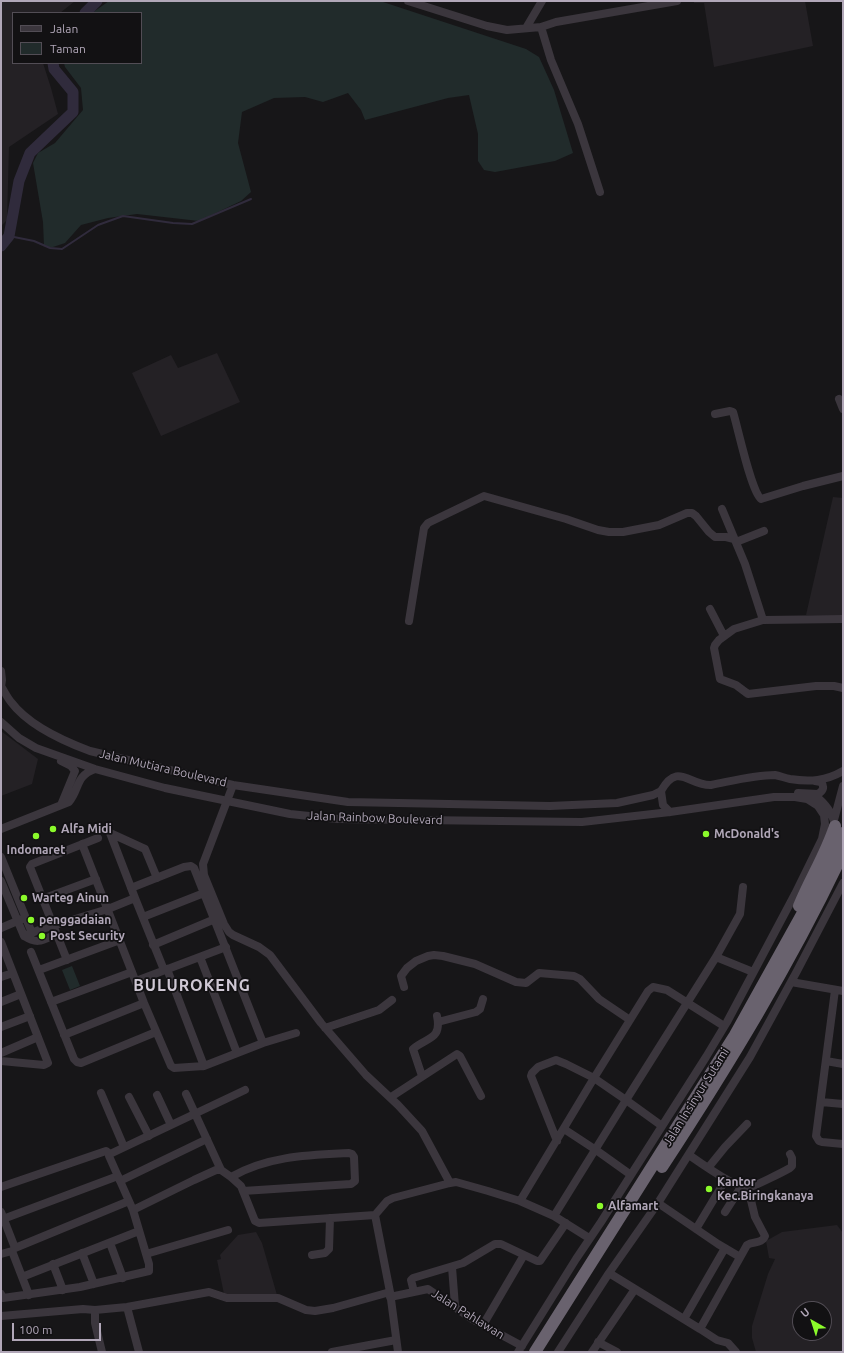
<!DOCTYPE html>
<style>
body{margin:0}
#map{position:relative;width:844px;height:1353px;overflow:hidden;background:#171618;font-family:Ubuntu,sans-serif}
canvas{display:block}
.frame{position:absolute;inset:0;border:2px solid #b1a7b8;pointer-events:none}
.legend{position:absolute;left:12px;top:12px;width:130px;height:52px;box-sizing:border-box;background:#121113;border:1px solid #524d55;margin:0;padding:5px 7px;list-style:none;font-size:12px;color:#b1a7b8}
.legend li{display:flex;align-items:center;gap:8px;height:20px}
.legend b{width:20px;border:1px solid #524d55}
.north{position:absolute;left:792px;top:1301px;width:40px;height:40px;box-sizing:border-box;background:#121113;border:1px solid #524d55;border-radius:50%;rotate:321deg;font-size:11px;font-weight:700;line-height:16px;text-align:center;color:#b1a7b8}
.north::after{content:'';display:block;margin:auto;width:14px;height:18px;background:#8bfa2b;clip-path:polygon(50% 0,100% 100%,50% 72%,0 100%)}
.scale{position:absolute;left:12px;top:1323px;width:89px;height:18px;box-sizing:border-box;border:2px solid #b1a7b8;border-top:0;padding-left:5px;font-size:12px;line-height:14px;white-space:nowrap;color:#b1a7b8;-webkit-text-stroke:3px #121113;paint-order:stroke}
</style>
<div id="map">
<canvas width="844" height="1353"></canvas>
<div class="frame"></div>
<ul class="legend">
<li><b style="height:5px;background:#3b363d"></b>Jalan</li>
<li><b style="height:11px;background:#212b2b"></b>Taman</li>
</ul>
<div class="north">U</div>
<div class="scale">100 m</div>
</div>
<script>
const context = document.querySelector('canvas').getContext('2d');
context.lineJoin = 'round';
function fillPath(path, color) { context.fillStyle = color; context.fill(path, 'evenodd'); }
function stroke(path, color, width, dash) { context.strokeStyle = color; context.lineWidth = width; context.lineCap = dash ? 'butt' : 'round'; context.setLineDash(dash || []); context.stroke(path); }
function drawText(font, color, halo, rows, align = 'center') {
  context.font = font + ' Ubuntu,sans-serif'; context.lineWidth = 3.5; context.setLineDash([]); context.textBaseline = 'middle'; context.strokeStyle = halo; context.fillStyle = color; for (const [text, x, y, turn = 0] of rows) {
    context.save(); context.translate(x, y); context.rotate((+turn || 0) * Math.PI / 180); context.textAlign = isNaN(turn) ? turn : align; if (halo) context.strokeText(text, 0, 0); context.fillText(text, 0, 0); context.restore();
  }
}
fillPath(new Path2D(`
 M 1,1 L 75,1 L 60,13 L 13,13 L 13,63 L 43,63 L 51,88 L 58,114 L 9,147 L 7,220 L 1,226 Z
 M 694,1 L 805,1 L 813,46 L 714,67 L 704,3 L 694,3 Z
 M 217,353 L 240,402 L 161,436 L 132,373 L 171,355 L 178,368 Z
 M 833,497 L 843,498 L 843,616 L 806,615 Z
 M 1,731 L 38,759 L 32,784 L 1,796 Z
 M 837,1225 L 843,1233 L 843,1352 L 756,1352 L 752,1338 L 752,1326 L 768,1274 L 775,1259 L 769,1258 L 766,1241 L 782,1232 ZM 800,1309 L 824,1309 L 824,1333 L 800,1333 Z
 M 256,1232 L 262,1243 L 277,1295 L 224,1294 L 217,1260 L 221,1259 L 220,1255 L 238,1235 Z`), '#242125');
fillPath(new Path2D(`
 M 109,1 L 380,1 L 526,49 L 539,57 L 554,90 L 573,153 L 555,161 L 495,172 L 484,170 L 478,161 L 478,134 L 469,95 L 448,98 L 365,120 L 361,110 L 348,93 L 323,102 L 305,97 L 274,98 L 242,112 L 238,143 L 251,192 L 241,201 L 199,221 L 137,214 L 108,218 L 81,225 L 65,243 L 50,248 L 44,246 L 43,222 L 33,163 L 38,153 L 55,143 L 83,110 L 81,88 L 65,67 L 64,63 L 141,63 L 141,13 L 92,13 Z
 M 72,966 L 80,986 L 70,990 L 62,970 Z`), '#212b2b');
stroke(new Path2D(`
 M 9,236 L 34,241 L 50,248 L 62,249 L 98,225 L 123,216 L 173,223 L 192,224 L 251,199`), '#302b3c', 2);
stroke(new Path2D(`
 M 85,13 L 97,1
 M 1,246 L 9,236 L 19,181 L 30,153 L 73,112 L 73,92 L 54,69 L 53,63`), '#302b3c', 11);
stroke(new Path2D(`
 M 408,1 L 487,26 L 507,30 L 541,27 L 556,22 L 677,1
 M 541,27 L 551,60 L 578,124 L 600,192
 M 526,28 L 542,1
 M 839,399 L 843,409
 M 715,414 L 730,411 L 733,412 C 738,428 751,491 761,499 L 803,486 L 843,476
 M 722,509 L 745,564 L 763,620
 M 736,542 L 764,531
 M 710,609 L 724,636
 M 843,619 L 763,620 L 734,629 L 719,640 L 715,645 L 714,648 L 720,679 L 736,685 L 748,694 L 816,686 L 834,686 L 843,688
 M 409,621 L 424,528 L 428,523 L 484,496 L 566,519 L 598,530 L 609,532 L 623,532 L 659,525 L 687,513 L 692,513 L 696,516 L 709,532 L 715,537 L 726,537 L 734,539
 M 1,671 L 2,680 L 1,687
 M 1,686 C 4,691 7,697 11,702 C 29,726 63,741 90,751 L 233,785 L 348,802 L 550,806 L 617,803 L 653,795 L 661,791
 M 1,722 L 19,738 L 36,748 L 95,769 L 165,788 L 290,814 L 338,819 L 582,822 L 670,812 L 774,797 L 795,797 L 807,799 L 818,806 L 824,815 L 825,824 L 822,839 L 795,894 L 727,1022 L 706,1057 L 601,1222 L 576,1259 L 518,1352
 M 233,785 L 203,864 L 204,875 L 224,924 L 229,932 L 233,935 L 259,947 L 270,955 L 321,1023 L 366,1075 L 398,1105 L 422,1131 L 450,1183
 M 661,791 C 678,761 689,786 711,785 C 732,781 754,775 775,775 C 780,776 785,778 790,779 C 810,782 826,781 843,771
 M 661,791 L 663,805 L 670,812
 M 798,793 L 818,794 C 823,791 825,787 821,782 L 815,781
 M 813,794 C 824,802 833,813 835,826
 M 61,805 L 75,771 L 71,766 L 61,761
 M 834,820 L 843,786
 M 1,829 L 69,802 C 80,789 75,776 95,769
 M 110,833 L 145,849 L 157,878
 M 82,844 L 144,1003 L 171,1066 L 174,1068 L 204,1066 L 263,1043 L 194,868 L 191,866 L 184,867 L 131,888
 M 1,857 L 32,933
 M 1,881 L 24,936 C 38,945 43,940 56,934
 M 135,898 L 164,970
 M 42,899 L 96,879
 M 143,917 L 204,893
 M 1,928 L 22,919
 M 24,936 L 39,930 L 108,909 L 135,898 L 110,833
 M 1,942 L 48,1063 L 44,1065 L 1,1061
 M 153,945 L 215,919
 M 31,952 L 74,1059 L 77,1062 L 81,1063 L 156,1032
 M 200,957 L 237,1053
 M 716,957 L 753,972
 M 67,960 L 30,867 L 32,864 L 98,838
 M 167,969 L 204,1066
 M 39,970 L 120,940
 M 1,977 L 13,973
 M 136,981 L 226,947
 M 791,982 L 843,991
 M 404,987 L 401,976 L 407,968 L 416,961 L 428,956 L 434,955 L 443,956 L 475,964 L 516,982 L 526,983 L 539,973 L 574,976 L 580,979 L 599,999 L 630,1020
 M 835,990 L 816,1136 L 819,1141 L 822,1142 L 843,1144
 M 1,1002 L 21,994
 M 51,1002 L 132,972
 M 438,1022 L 476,1012 L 480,1009 L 483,999
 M 1,1027 L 30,1016
 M 325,1028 L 379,1010 L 392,1000
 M 64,1035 L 144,1003
 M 263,1043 L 296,1033
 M 1,1053 L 38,1037
 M 826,1061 L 843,1064
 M 422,1076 L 413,1049 C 427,1037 442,1040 437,1016
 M 101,1093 L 124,1147
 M 186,1094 L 221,1170 L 231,1177 L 241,1186 L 255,1221 L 259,1223 L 375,1215
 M 157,1095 L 171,1125
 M 129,1097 L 149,1136
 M 391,1097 L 457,1054 L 460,1056 L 481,1096
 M 821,1102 L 843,1104
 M 662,1126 L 626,1100 L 716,957 L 740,914 L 743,887
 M 564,1129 L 596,1150 L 631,1175
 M 689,1155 C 699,1162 737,1189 748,1188 C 755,1186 783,1172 790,1168 L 792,1166 L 792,1158 L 790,1154
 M 708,1168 L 725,1147 L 747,1124
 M 231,1177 C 267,1156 308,1155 349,1153 L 352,1154 L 354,1157 L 355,1181 L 351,1184 L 243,1191
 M 120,1181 L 207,1139
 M 1,1187 L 103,1152 L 106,1151 L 110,1154
 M 520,1201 L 594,1078 L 566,1064 L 556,1060 L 538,1067 L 532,1073 L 531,1076 L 557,1141
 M 658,1203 L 718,1244 L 740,1257
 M 133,1210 L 194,1180 L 216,1170 L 221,1170
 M 1,1212 L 15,1248 L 12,1251 L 29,1295
 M 725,1212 L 741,1187
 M 375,1215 L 387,1201 L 393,1198 L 450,1183 L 456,1182 L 488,1191 L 520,1201 L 554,1216 L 589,1238
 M 375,1215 L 390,1292
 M 554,1216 L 626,1100 L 594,1078 L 648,991 L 653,987 L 667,990 L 724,1026
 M 3,1219 L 118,1176
 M 696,1229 L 726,1179
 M 110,1243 L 123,1278
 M 15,1248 L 129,1201
 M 82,1253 L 94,1284
 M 1,1254 L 12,1251
 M 146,1254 L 228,1230
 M 312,1255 L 325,1253 L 329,1249 L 330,1218
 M 53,1264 L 63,1290
 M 452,1267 L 455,1306
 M 609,1273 L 700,1329
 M 22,1277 L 139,1231
 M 414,1292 L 411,1280 L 413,1278 L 463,1263 L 495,1244 L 501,1244 L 537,1261 L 540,1261 L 566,1223
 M 1,1294 L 3,1298 L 80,1287 L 149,1271 L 149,1264 L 133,1210 L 109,1156 L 110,1154 L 245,1090
 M 390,1297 L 428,1289 L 472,1319 L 522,1346
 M 127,1307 L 139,1352
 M 95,1310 L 95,1323 L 102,1352
 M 1,1316 L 83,1309 L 95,1310 L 127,1307 L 209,1292 L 227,1298 L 278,1298 L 306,1310 L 315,1311 L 333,1308 L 390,1292 L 398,1352
 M 684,1319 L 725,1248
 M 483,1325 L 524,1255
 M 598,1342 L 617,1352
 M 332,1352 L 396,1340
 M 558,1352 L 609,1273 L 658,1203 L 750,1057 L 797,971 L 843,883
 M 592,1352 L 635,1289
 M 736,1352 L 728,1343 L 717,1340 L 700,1329 L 747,1245 C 753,1241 760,1244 764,1238 L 765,1236 L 755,1217 L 748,1188`), '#3b363d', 8);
stroke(new Path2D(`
 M 799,906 C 810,879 826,854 835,826
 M 662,1167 C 728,1066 791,963 843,853
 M 535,1352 L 735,1035 L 815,891 L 843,833`), '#69626e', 12);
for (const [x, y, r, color] of [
 [53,829,4,"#8bfa2b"],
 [706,834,4,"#8bfa2b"],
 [36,836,4,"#8bfa2b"],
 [24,898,4,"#8bfa2b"],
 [31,920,4,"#8bfa2b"],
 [42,936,4,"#8bfa2b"],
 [709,1189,4,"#8bfa2b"],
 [600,1206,4,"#8bfa2b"]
]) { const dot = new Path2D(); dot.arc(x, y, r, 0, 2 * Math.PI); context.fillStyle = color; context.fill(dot); stroke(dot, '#121113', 1.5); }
drawText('12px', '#b1a7b8', '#121113', [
 ["Jalan Mutiara Boulevard",163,768,13],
 ["Jalan Rainbow Boulevard",375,818,2],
 ["Jalan Insinyur Sutami",696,1097,-58],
 ["Jalan Pahlawan",468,1314,32]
]);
drawText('bold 12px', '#b1a7b8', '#121113', [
 ["Alfa Midi",61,829],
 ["McDonald's",714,834],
 ["Indomaret",36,850,"center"],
 ["Warteg Ainun",32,898],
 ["penggadaian",39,920],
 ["Post Security",50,936],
 ["Kantor",717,1182],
 ["Kec.Biringkanaya",717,1196],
 ["Alfamart",608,1206]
], 'left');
context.letterSpacing = '1px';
drawText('bold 16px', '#cfc8d4', '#121113', [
 ["BULUROKENG",192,986]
]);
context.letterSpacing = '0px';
</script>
